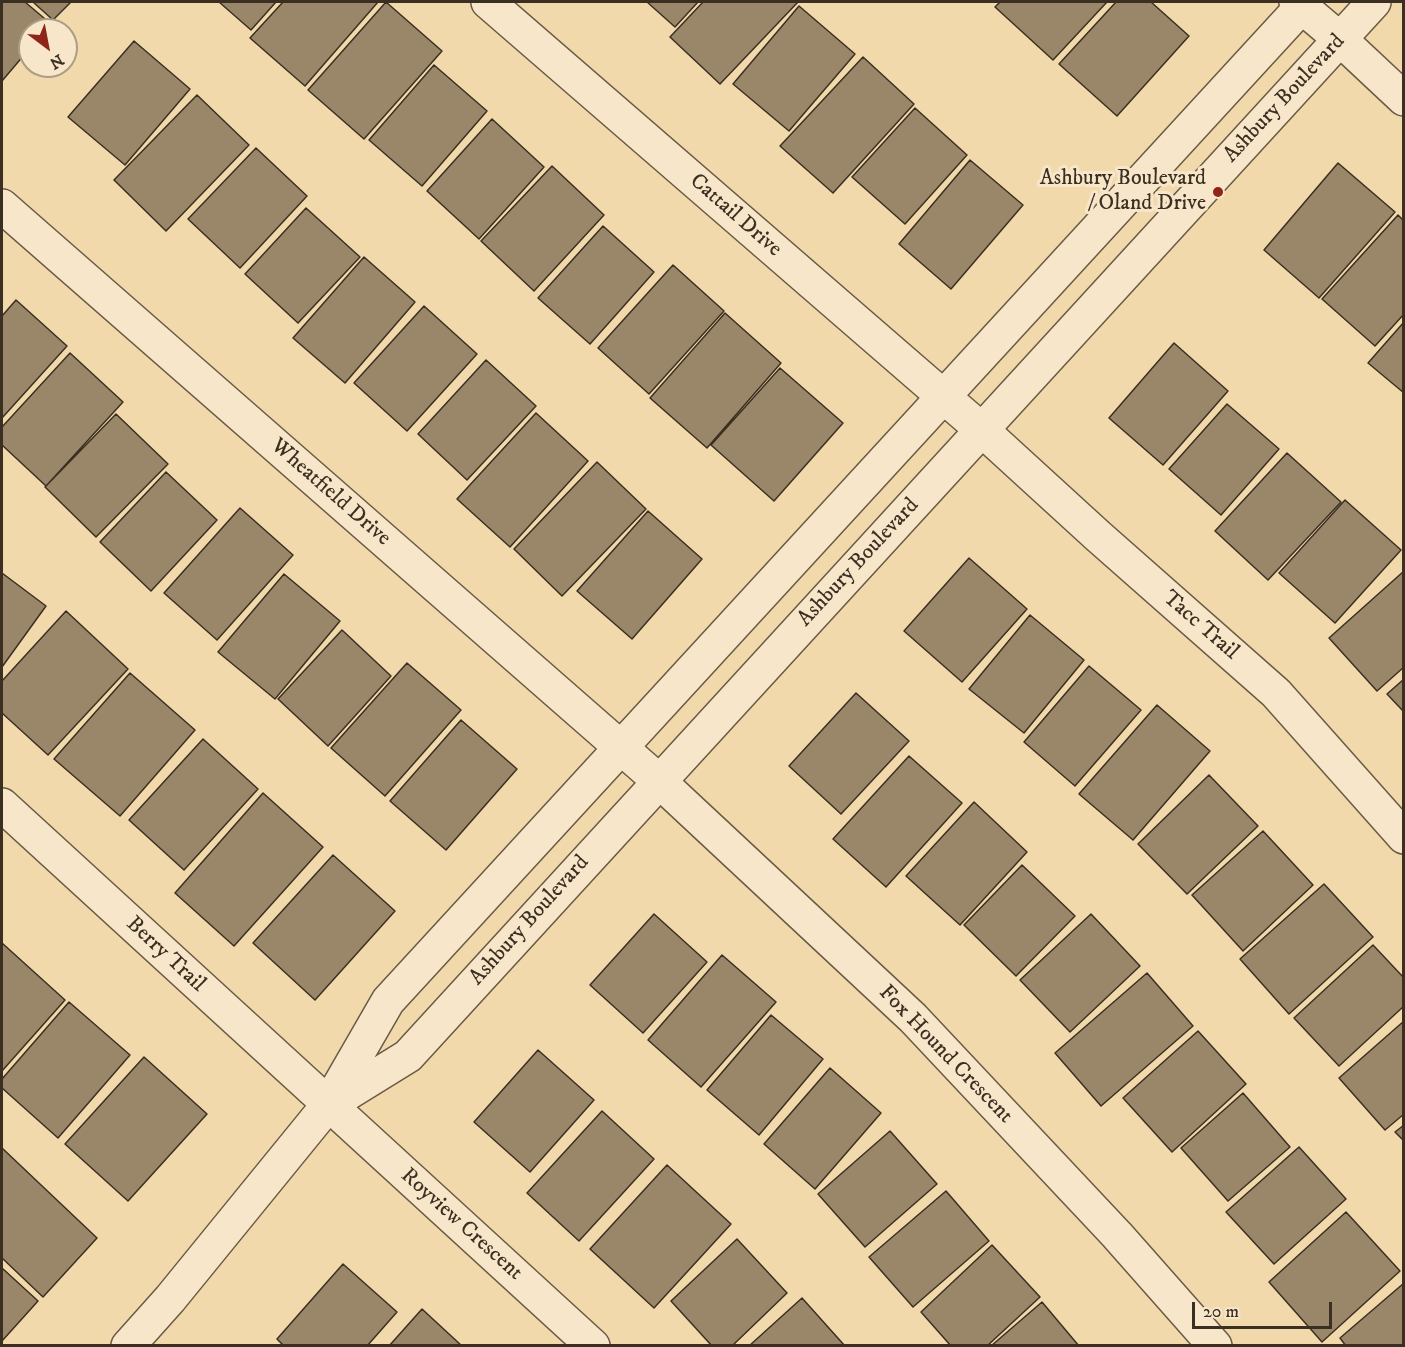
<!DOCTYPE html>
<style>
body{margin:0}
#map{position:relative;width:1405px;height:1347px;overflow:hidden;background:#f2d9ac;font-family:"IM FELL DW Pica",serif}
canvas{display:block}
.frame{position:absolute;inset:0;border:3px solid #3b2f21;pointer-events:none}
.north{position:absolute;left:18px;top:18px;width:60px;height:60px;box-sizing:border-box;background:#f7e6c9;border:2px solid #ac9d86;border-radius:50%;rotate:148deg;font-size:16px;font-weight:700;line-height:24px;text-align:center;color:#3b2f21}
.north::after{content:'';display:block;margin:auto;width:21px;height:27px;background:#8f2418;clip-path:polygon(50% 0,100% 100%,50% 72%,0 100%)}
.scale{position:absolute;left:1192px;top:1302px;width:140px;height:27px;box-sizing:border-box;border:3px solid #3b2f21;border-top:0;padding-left:8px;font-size:18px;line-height:21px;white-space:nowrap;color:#3b2f21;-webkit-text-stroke:4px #f7e6c9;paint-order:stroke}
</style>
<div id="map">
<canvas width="1405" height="1347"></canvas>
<div class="frame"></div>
<div class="north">N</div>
<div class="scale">20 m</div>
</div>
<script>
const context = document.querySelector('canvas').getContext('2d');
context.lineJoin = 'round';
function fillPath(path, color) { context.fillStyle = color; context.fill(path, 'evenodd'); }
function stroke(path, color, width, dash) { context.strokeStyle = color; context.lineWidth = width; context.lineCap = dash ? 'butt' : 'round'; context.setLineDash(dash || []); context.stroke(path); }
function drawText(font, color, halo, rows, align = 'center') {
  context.font = font + ' "IM FELL DW Pica",serif'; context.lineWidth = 6; context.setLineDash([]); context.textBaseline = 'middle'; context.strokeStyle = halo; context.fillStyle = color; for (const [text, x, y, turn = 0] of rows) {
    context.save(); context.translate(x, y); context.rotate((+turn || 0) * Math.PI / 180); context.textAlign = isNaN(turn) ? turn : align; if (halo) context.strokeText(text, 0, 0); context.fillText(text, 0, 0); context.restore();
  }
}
const building = new Path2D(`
 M 2,2 L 25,2 L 51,24 L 46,30 L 30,30 L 30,48 L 2,81 Z
 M 33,2 L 71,2 L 53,20 Z
 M 219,2 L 276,2 L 251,30 Z
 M 283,2 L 378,2 L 305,86 L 250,38 Z
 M 386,2 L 442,51 L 364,139 L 308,90 Z
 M 647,2 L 698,2 L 675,27 Z
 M 703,2 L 798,2 L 720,84 L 670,37 Z
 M 1000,2 L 1107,2 L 1053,60 L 995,7 Z
 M 1116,2 L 1151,2 L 1189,36 L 1117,116 L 1059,64 Z
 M 799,6 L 855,54 L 789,131 L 733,84 Z
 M 134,41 L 190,89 L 125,165 L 68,117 Z
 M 863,57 L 914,104 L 833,193 L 780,146 Z
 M 434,65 L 487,111 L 422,186 L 369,140 Z
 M 197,95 L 249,145 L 166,231 L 114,180 Z
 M 915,108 L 967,155 L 905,224 L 852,177 Z
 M 492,119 L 544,167 L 479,239 L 427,191 Z
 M 256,148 L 307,196 L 240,268 L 188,219 Z
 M 970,160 L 1023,205 L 951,289 L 899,244 Z
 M 1338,163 L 1395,212 L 1319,298 L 1264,250 Z
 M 552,166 L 604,215 L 534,291 L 481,241 Z
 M 306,208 L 360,257 L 298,323 L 245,274 Z
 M 1398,215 L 1404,221 L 1404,314 L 1375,346 L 1322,299 Z
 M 603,226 L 654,272 L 590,344 L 538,298 Z
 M 364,257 L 415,302 L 345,383 L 293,338 Z
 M 673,265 L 724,311 L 649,394 L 598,348 Z
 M 16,300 L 67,346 L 2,418 L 2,316 Z
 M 424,306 L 477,354 L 407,431 L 354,383 Z
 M 725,313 L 781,363 L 707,448 L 650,398 Z
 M 1404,322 L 1404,393 L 1368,363 Z
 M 1174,343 L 1228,391 L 1163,465 L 1109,418 Z
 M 70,353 L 123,402 L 46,486 L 2,445 L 2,427 Z
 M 486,360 L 536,406 L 467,480 L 418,434 Z
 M 780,368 L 843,423 L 774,501 L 711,445 Z
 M 1227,404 L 1279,449 L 1221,515 L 1169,469 Z
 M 536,413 L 588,461 L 510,547 L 457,499 Z
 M 116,414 L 168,464 L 96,537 L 45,487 Z
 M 1287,453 L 1341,502 L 1268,580 L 1215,531 Z
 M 597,462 L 646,509 L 562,596 L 514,549 Z
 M 166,472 L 217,520 L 151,591 L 100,542 Z
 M 1345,500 L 1401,550 L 1335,623 L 1279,573 Z
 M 240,508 L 293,555 L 217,640 L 164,593 Z
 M 648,511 L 702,559 L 632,639 L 577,591 Z
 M 969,558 L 1027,609 L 962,682 L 904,631 Z
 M 1404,571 L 1404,667 L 1377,691 L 1329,638 Z
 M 2,573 L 46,606 L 2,667 Z
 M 284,574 L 340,621 L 275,699 L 218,652 Z
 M 66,611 L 128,669 L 48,755 L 2,713 L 2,681 Z
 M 1030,615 L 1084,660 L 1024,733 L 969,689 Z
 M 342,630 L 391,676 L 328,746 L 278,699 Z
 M 407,663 L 461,710 L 385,796 L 331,748 Z
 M 1089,666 L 1141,710 L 1075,786 L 1024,742 Z
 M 130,673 L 195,730 L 120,816 L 54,759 Z
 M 1404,679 L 1404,712 L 1387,694 Z
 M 856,693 L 909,741 L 841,814 L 789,766 Z
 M 1157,705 L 1210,751 L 1133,840 L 1079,794 Z
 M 461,720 L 517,769 L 446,850 L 390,801 Z
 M 203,739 L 258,789 L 184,870 L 129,820 Z
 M 909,756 L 962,803 L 886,887 L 833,839 Z
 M 1209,775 L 1258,826 L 1187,894 L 1138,844 Z
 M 263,793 L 323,847 L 234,946 L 175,893 Z
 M 974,802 L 1027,852 L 960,925 L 906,876 Z
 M 1263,831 L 1313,885 L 1243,951 L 1192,895 Z
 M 333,855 L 395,911 L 315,1000 L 253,943 Z
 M 1022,865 L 1075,916 L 1016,976 L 964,925 Z
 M 1324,884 L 1373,937 L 1289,1014 L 1240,959 Z
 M 654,914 L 707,962 L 643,1033 L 590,985 Z
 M 1091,914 L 1140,966 L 1070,1032 L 1020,980 Z
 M 2,943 L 65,1000 L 2,1071 Z
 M 1373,945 L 1404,978 L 1404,1006 L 1339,1066 L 1294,1018 Z
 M 722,955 L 776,1002 L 701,1087 L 648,1040 Z
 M 1147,973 L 1193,1026 L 1101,1106 L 1055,1053 Z
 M 69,1002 L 130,1055 L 58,1138 L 2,1088 L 2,1079 Z
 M 771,1015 L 823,1059 L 759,1135 L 707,1090 Z
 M 1404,1021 L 1404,1114 L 1385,1130 L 1339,1078 Z
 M 1198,1031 L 1246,1084 L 1172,1152 L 1123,1098 Z
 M 538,1050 L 594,1100 L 530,1172 L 474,1122 Z
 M 144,1057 L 207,1114 L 128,1201 L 65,1144 Z
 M 830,1068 L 881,1113 L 815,1189 L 764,1144 Z
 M 1243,1093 L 1290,1147 L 1228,1201 L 1181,1148 Z
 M 602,1111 L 654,1159 L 579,1241 L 527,1193 Z
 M 1404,1125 L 1404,1141 L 1395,1132 Z
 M 890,1131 L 937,1184 L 865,1247 L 818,1194 Z
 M 1299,1147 L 1346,1199 L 1274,1264 L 1226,1212 Z
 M 2,1148 L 97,1238 L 43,1297 L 2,1258 Z
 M 667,1165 L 731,1224 L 654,1308 L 590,1249 Z
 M 946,1191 L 989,1241 L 913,1307 L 869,1257 Z
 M 1346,1212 L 1400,1271 L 1322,1342 L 1269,1282 Z
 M 737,1239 L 787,1293 L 732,1346 L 712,1346 L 671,1301 Z
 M 992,1245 L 1040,1297 L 987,1346 L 951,1346 L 921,1312 Z
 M 343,1264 L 397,1312 L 367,1346 L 284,1346 L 277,1339 Z
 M 2,1268 L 38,1301 L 2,1341 Z
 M 1404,1283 L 1404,1346 L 1346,1346 L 1340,1338 Z
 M 802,1298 L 845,1346 L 749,1346 Z
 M 1042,1302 L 1079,1346 L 991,1346 Z
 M 422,1309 L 462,1346 L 389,1346 Z`);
fillPath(building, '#9a8769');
stroke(building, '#3b2f21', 1.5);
const minor = new Path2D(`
 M 488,2 L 982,430 L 1098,536 L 1276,693 L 1404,837
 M 1296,2 L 1341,40 L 1404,99
 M 2,206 L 659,781 L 913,1018 L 1117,1235 L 1215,1346
 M 2,805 L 593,1346`);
const tertiary = new Path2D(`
 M 332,1103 L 408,1056 L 1374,2
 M 128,1346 L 170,1299 L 328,1105 L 388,1001 L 1306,2`);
stroke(minor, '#695a44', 36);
stroke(tertiary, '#695a44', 36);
stroke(minor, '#f7e6c9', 33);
stroke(tertiary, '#f7e6c9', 33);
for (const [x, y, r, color] of [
 [1218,192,6,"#8f2418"]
]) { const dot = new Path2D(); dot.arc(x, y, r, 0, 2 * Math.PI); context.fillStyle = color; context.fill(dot); stroke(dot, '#f7e6c9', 2); }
drawText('22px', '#3b2f21', '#f7e6c9', [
 ["Ashbury Boulevard",1285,99,-47],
 ["Cattail Drive",735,216,41],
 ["Wheatfield Drive",330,493,41],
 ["Ashbury Boulevard",859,563,-47],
 ["Tacc Trail",1200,626,41],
 ["Ashbury Boulevard",530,921,-48],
 ["Berry Trail",165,955,43],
 ["Fox Hound Crescent",945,1055,46],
 ["Royview Crescent",461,1225,42]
]);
drawText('22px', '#3b2f21', '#f7e6c9', [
 ["Ashbury Boulevard",1206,179],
 ["/ Oland Drive",1206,204]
], 'right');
</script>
